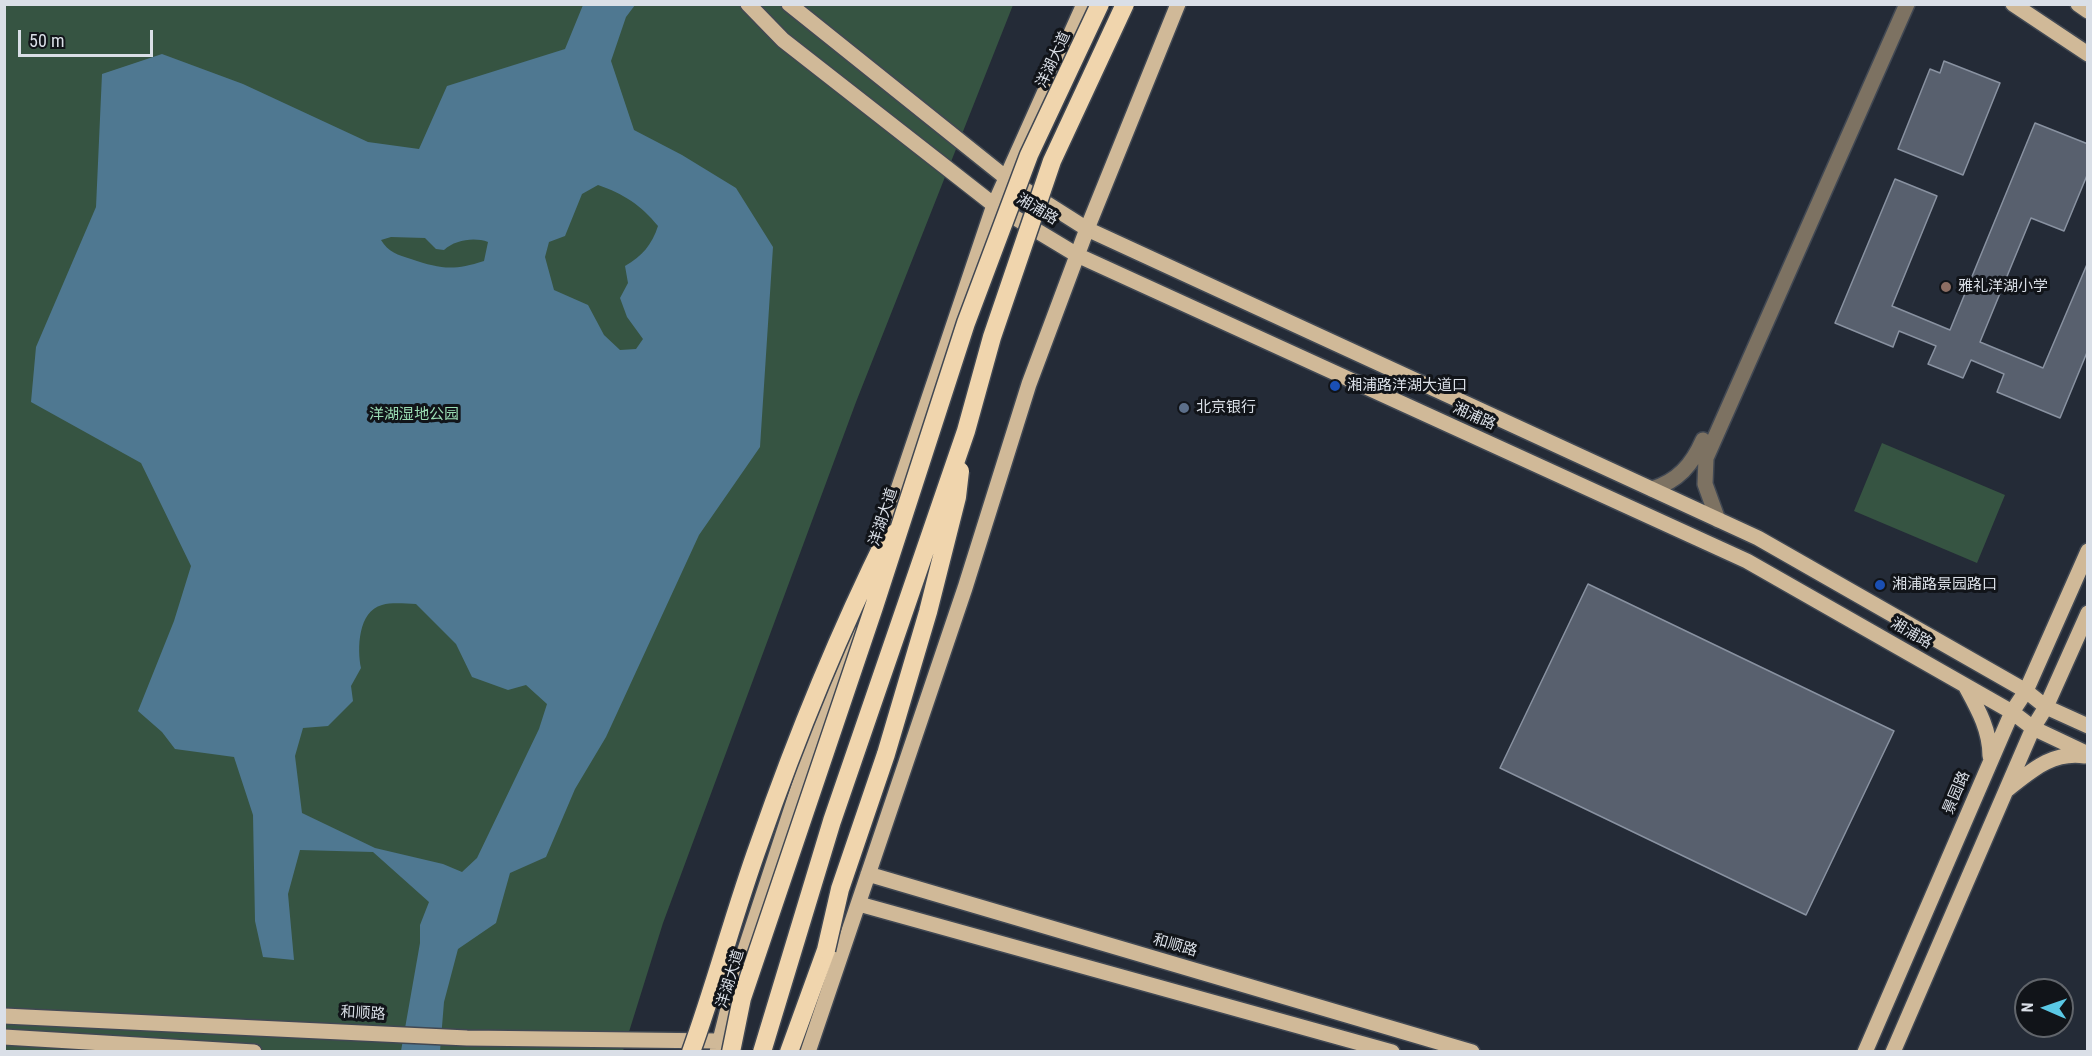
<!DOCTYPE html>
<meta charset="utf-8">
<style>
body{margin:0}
#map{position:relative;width:2092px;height:1056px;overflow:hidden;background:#242b37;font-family:"Roboto Condensed",sans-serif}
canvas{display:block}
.frame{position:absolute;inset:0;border:6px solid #dadfe7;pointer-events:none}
.north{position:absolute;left:2014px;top:978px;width:60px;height:60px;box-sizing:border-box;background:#111419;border:2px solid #61656b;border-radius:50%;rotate:272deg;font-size:16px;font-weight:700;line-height:24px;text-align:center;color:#dadfe7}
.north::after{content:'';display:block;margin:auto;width:21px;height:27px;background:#5ac8e5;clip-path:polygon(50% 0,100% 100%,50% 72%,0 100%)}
.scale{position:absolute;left:18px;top:30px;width:135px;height:27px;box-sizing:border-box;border:3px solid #dadfe7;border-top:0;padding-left:8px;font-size:18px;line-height:21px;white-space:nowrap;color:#dadfe7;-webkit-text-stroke:4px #111419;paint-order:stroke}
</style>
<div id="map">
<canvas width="2092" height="1056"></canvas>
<div class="frame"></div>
<div class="north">N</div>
<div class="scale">50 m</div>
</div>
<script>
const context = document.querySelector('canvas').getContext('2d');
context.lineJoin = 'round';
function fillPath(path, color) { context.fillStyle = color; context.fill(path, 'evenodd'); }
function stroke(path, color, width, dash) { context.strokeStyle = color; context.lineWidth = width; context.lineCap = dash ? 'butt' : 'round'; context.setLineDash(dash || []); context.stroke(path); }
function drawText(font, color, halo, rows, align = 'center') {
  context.font = font + ' "Roboto Condensed","Noto Sans SC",sans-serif'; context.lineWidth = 6; context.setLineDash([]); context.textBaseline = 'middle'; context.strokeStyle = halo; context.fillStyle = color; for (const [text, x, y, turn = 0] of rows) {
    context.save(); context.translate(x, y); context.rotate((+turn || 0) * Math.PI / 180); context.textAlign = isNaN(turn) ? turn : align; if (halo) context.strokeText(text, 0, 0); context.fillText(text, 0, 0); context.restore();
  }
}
fillPath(new Path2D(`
 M 5,5 L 1013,5 L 856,402 L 663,923 L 623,1051 L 5,1052 Z
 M 1882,443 L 2005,495 L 1977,563 L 1854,511 Z`), '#365442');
fillPath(new Path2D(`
 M 583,5 L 635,5 L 626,17 L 611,61 L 634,130 L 682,155 L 736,188 L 773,247 L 760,447 L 699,535 L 606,737 L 575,789 L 546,857 L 510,873 L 496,923 L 458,949 L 444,1002 L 440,1051 L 401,1051 L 420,943 L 420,925 L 429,902 L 373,852 L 300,850 L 288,894 L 294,960 L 263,957 L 255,921 L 253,815 L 234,757 L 175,749 L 162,732 L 138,711 L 174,621 L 191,566 L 141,463 L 31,402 L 36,347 L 96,207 L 102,74 L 162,54 L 243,84 L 368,142 L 419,149 L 447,86 L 565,49 ZM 598,185 C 624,194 641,205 658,226 C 652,245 642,256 625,266 L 628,283 L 620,298 L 627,317 L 643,339 L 636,349 L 620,350 L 604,335 L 588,305 L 554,290 L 545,257 L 549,242 L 565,236 L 582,194 ZM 391,237 L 425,238 L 436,249 L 444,250 C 455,240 474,237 488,242 L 484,261 C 453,271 441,269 411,259 C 398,255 388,252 381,240 ZM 416,604 L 456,644 L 472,677 L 508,690 L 526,685 L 547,704 L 539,729 L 477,858 L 462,872 L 443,864 L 375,848 L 302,813 L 295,756 L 303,728 L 328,726 L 353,701 L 351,686 L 361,668 C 357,649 358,611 382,605 C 393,602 406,604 416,604 Z`), '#4f7891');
const building = new Path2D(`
 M 1944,61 L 2000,83 L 1963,175 L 1898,149 L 1930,69 L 1940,73 Z
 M 2035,123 L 2088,144 L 2088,173 L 2064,231 L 2031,218 L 1980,342 L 2043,368 L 2088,262 L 2088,350 L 2060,418 L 1997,392 L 2004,374 L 1971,360 L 1963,378 L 1928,364 L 1936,346 L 1899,331 L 1893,347 L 1835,323 L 1895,179 L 1937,196 L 1892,306 L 1950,330 Z
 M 1588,584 L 1894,731 L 1806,915 L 1500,768 Z`);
fillPath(building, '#58606e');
stroke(building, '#8992a1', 1.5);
const minor = new Path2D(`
 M 1652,489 C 1678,481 1692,465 1703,440
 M 1718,520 L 1705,484 L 1706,458 L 1907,4`);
const major = new Path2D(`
 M 748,4 L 783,40 L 994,205 L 1077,255 L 1747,561 L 2012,712 L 2033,728 L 2088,754
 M 789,4 L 1005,177 L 1087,229 L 1758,538 L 2026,691 L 2046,707 L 2088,726
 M 2013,4 L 2088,54
 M 2078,4 L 2088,11
 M 880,543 L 994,205 L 1084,4
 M 1966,687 C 1978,709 1990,730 1990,756
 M 2008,789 C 2032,770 2053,751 2085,756
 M 868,874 L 1472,1052
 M 859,904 L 1392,1052
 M 4,1016 L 467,1038 L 719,1041
 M 4,1037 L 254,1052
 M 717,1052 L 736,977 L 850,631
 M 808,1052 L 965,588 L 1029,384 L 1087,229 L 1178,4
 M 1865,1052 L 2012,712 L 2026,691 L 2088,551
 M 1893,1052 L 2033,728 L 2046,707 L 2088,613`);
const highway = new Path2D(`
 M 789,1052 L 826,950`);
stroke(minor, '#414853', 18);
stroke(major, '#414853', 18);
stroke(highway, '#414853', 21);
stroke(minor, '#7d7262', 15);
stroke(major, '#d0b998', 15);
stroke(highway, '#f0d5ad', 18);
const highwayBridge = new Path2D(`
 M 826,950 L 840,889 L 886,754 L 928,612 L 957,497 L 960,471
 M 691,1052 C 716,983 734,913 759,844 C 796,738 838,635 888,534
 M 731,1052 L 742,998 L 874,607 L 966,323 L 1029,155 L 1100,4
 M 762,1052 L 832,821 L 966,431 L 992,337 L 1052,161 L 1125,4`);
stroke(highwayBridge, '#414853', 21, []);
stroke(highwayBridge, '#f0d5ad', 18);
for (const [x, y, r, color] of [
 [1946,287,6,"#8d6e63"],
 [1335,386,6,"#1a4fb4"],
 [1184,408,6,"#5c6f8a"],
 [1880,585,6,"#1a4fb4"]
]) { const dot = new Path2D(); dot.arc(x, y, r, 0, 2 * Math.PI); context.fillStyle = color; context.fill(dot); stroke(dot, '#111419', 2); }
drawText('15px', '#dadfe7', '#111419', [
 ["洋湖大道",1054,60,-65],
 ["湘浦路",1037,210,31],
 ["湘浦路",1474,417,24],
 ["洋湖大道",884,517,-72],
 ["湘浦路",1911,634,30],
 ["景园路",1957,793,-67],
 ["和顺路",1175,946,16],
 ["洋湖大道",731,979,-73],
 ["和顺路",363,1014,3]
]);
drawText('15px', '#dadfe7', '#111419', [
 ["雅礼洋湖小学",1958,287],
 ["湘浦路洋湖大道口",1347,386],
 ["北京银行",1196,408],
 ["湘浦路景园路口",1892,585]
], 'left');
drawText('15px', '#9addb3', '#111419', [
 ["洋湖湿地公园",414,415]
]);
</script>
